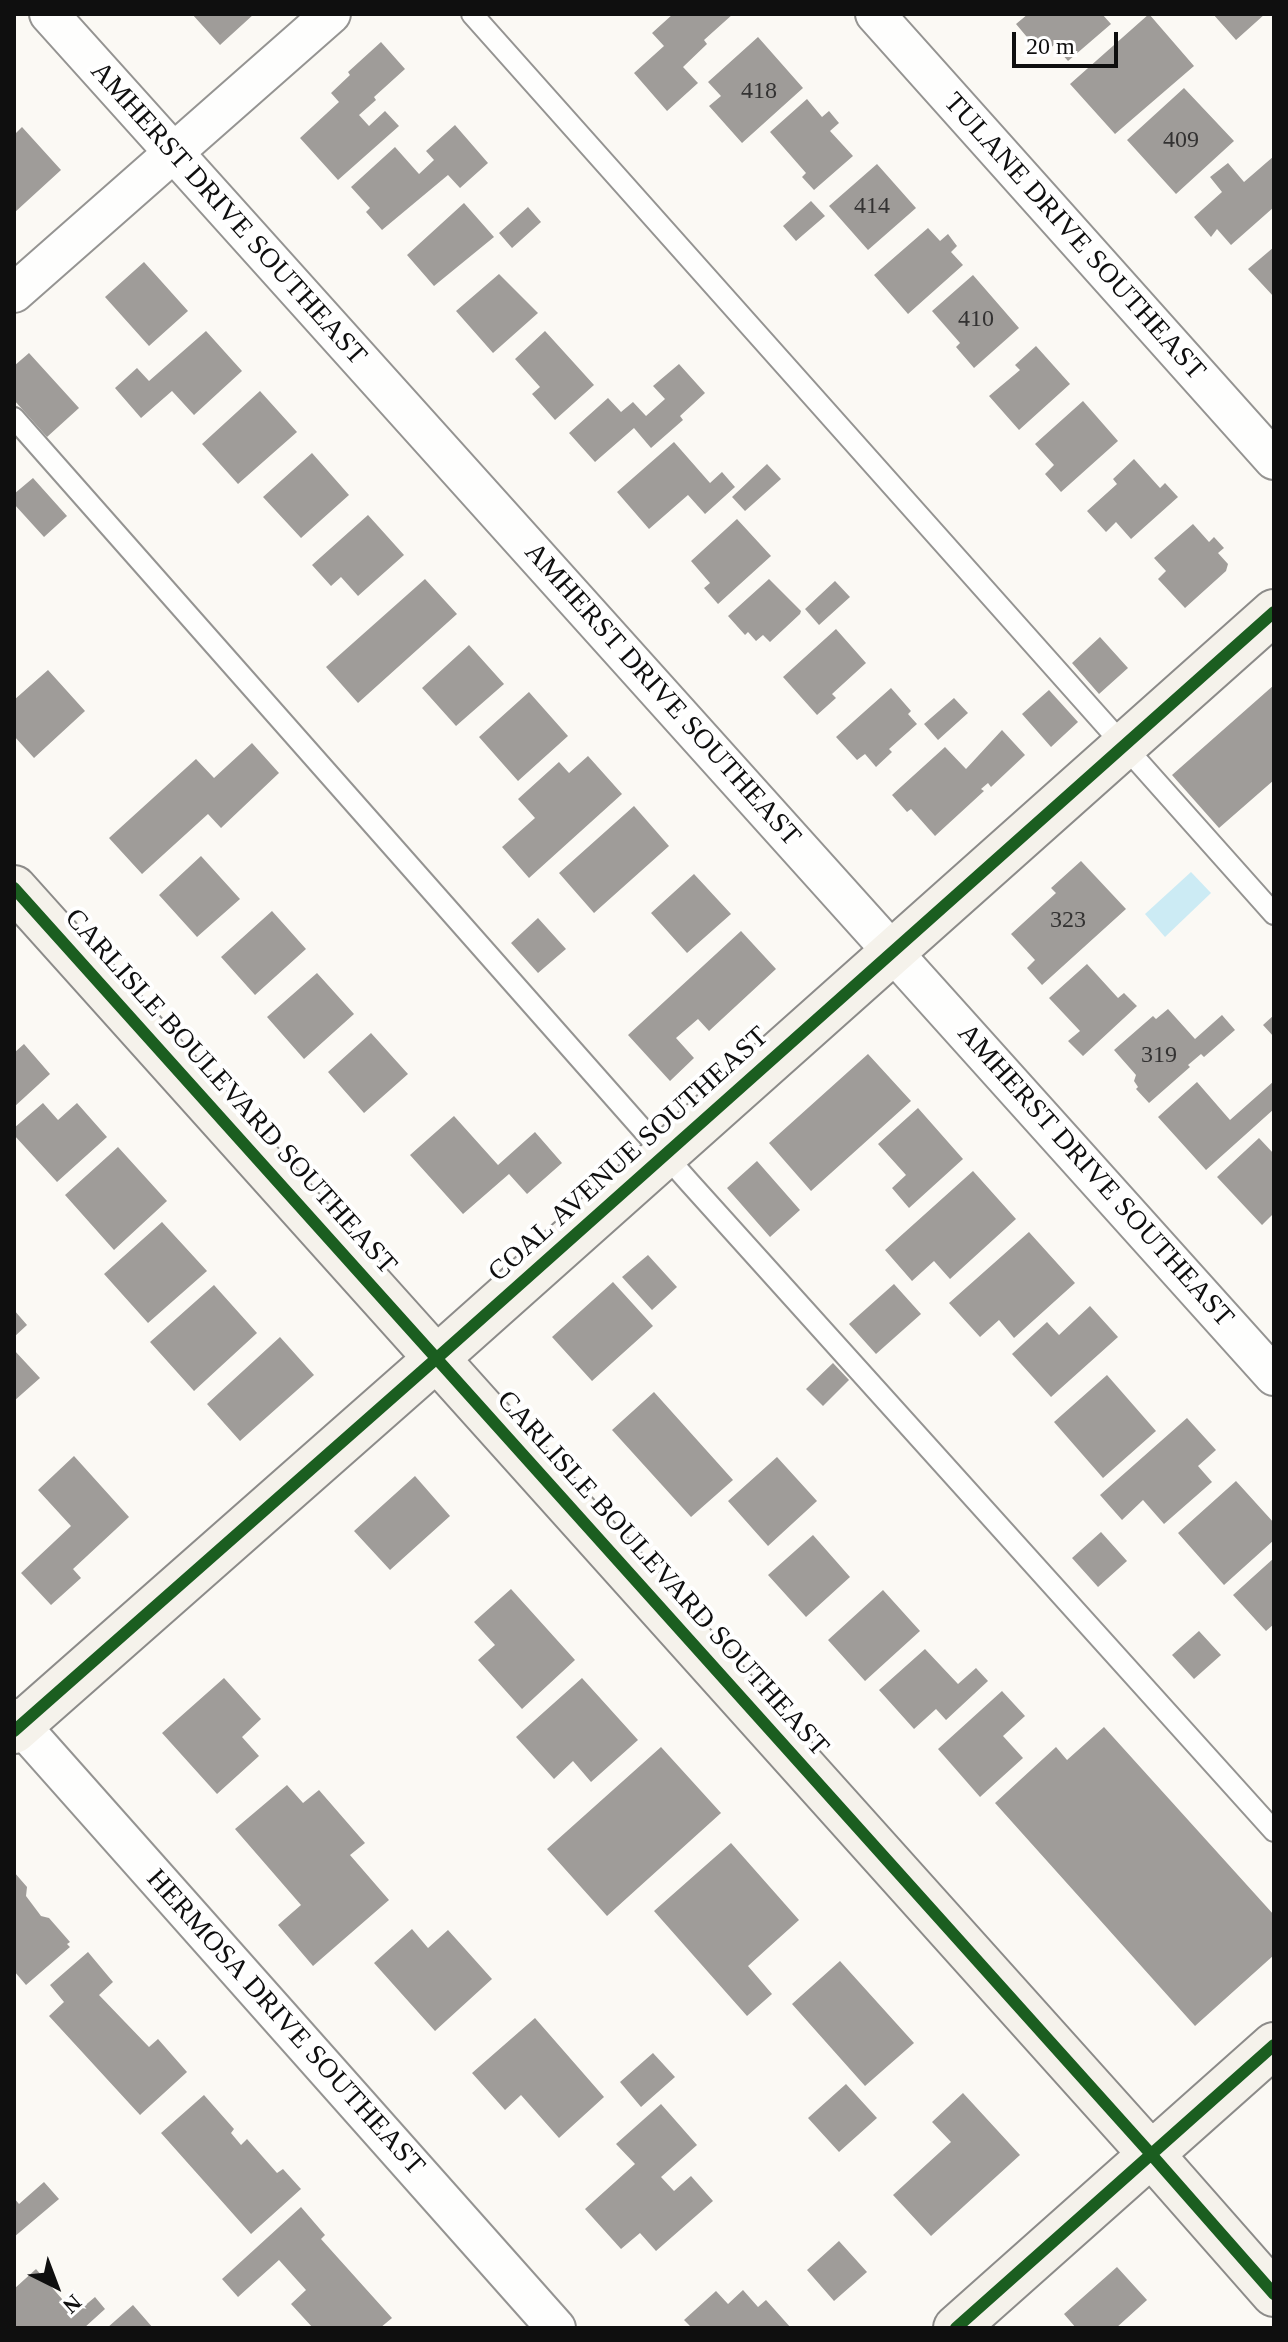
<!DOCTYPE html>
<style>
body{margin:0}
#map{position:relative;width:1288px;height:2342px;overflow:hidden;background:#fbf9f4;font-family:Georgia,serif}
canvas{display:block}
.frame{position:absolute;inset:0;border:16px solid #0f0f0f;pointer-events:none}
.north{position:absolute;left:16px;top:2246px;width:80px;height:80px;-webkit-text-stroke:6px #fff;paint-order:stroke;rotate:138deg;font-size:22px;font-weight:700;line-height:32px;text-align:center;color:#0f0f0f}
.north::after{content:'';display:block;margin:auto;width:28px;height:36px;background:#0f0f0f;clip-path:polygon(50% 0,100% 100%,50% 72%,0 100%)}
.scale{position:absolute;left:1012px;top:32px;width:106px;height:36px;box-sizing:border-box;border:4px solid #0f0f0f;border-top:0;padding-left:10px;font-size:24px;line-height:28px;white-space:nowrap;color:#0f0f0f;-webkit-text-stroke:6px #fff;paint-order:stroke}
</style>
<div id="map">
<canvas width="1288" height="2342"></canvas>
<div class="frame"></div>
<div class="north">N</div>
<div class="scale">20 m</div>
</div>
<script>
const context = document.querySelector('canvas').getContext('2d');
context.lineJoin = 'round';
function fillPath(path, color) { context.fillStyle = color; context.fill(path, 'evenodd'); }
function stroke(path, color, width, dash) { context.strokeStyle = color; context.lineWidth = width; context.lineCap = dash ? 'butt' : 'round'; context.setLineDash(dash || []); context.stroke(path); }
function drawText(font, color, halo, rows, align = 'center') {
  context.font = font + ' Georgia,serif'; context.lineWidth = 8; context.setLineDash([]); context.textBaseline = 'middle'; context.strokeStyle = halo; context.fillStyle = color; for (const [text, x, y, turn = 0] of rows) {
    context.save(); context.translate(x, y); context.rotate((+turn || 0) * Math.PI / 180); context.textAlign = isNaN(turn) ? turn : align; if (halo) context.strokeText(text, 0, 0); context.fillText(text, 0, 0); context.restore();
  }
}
fillPath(new Path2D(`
 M 1191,872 L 1211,893 L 1165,937 L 1145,914 Z`), '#ccebf4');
fillPath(new Path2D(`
 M 192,14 L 254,14 L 220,45 Z
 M 673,14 L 733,14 L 704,40 L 707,44 L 683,67 L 698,83 L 667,111 L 634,73 L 664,46 L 652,33 Z
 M 1028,14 L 1102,14 L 1111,24 L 1068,61 L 1054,45 L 1042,55 L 1016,24 Z
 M 1149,14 L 1194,66 L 1115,134 L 1070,84 Z
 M 1213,14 L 1265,14 L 1236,40 Z
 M 758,37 L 803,88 L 742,143 L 709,106 L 721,96 L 708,82 Z
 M 381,42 L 405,69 L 374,97 L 376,100 L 359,115 L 369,126 L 385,111 L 399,126 L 338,180 L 300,138 L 339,102 L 331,93 L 350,75 L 348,72 Z
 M 1184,88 L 1234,141 L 1176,194 L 1127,140 Z
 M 807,99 L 822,117 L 829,111 L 839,123 L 830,131 L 853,156 L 814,190 L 802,177 L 806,173 L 770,132 Z
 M 455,125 L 488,163 L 460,188 L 448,175 L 382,230 L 366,212 L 370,208 L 351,187 L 395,147 L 419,174 L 434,160 L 426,151 Z
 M 22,127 L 61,170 L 14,213 L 14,135 Z
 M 1274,156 L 1274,207 L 1231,245 L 1217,229 L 1211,237 L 1194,217 L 1222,192 L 1210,177 L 1228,163 L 1244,182 Z
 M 877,164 L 916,208 L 868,250 L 829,206 Z
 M 811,201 L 825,216 L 796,241 L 783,226 Z
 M 464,203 L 494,237 L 434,286 L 407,255 Z
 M 528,207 L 541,222 L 512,248 L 499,233 Z
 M 928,228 L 940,241 L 948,234 L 957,246 L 951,252 L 963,265 L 908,314 L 874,275 Z
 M 1274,247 L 1274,297 L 1248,269 Z
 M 144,262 L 188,311 L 149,346 L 105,297 Z
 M 499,274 L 538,313 L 493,353 L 456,311 Z
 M 973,275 L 1019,328 L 974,368 L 956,347 L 960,343 L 932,311 Z
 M 206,331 L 242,371 L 194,415 L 172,391 L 141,418 L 115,388 L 137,368 L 149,381 Z
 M 545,331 L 594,385 L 555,420 L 532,394 L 540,387 L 515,359 Z
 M 1036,346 L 1070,384 L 1019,430 L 989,396 L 1020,370 L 1015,365 Z
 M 29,353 L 79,408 L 47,437 L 14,400 L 14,366 Z
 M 679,364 L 705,393 L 680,416 L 683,420 L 651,448 L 634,428 L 595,462 L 569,433 L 608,398 L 621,412 L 633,402 L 646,416 L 665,399 L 653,386 Z
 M 260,391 L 297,432 L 238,484 L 202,444 Z
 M 1083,401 L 1118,441 L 1061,492 L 1045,474 L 1054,465 L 1035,444 Z
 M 674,442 L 710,483 L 722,472 L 735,487 L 705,514 L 688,495 L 649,529 L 617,492 Z
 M 312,453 L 349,495 L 301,538 L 263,497 Z
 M 1134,459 L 1160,488 L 1165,483 L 1178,497 L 1131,539 L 1116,522 L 1106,532 L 1087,511 L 1117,484 L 1113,479 Z
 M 767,464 L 781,479 L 745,511 L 732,497 Z
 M 33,478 L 67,516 L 44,537 L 14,504 L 14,494 Z
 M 368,515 L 404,555 L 358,596 L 341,577 L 331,586 L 312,565 Z
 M 737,519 L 771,556 L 718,604 L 704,588 L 710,583 L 691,561 Z
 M 1193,524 L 1209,542 L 1214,537 L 1224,548 L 1218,553 L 1228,564 L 1226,571 L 1185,608 L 1158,579 L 1166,571 L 1154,558 Z
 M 425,579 L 457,614 L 358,703 L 326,667 Z
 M 769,579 L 801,611 L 800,614 L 770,642 L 763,635 L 756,641 L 748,632 L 745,635 L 728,616 Z
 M 835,581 L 850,597 L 819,625 L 805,609 Z
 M 836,629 L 866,663 L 832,694 L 836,698 L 817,715 L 783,677 Z
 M 1100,637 L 1128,668 L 1099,694 L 1072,663 Z
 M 469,645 L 504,684 L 456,726 L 422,688 Z
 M 48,670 L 85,711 L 34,758 L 14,736 L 14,700 Z
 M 1274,685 L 1274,780 L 1219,828 L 1172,775 Z
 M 891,688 L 911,711 L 908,714 L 917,724 L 889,749 L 892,752 L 876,767 L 865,754 L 857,760 L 836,737 Z
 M 1049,690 L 1078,722 L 1051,747 L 1022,714 Z
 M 529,692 L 568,736 L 518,781 L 479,737 Z
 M 954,698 L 968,713 L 938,740 L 924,724 Z
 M 1002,730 L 1025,755 L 991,787 L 988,783 L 981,789 L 984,791 L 935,836 L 911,809 L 907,812 L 892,795 L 945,747 L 966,769 Z
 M 252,743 L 279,773 L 221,828 L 208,814 L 142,874 L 109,838 L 196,759 L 214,778 Z
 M 588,756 L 622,794 L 529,878 L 502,847 L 535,818 L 518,799 L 559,762 L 569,773 Z
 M 634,806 L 669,846 L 594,913 L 559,873 Z
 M 201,856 L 240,899 L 197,937 L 159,895 Z
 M 1081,861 L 1126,909 L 1042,985 L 1027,968 L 1035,960 L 1011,934 L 1056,893 L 1051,888 Z
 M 694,874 L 731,914 L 687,953 L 651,913 Z
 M 272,911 L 306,949 L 255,995 L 221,957 Z
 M 538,918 L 566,949 L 538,973 L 511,943 Z
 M 741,931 L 776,969 L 709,1031 L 698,1019 L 676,1038 L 694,1058 L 670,1081 L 628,1035 Z
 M 1087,964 L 1118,998 L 1124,993 L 1137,1006 L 1083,1056 L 1068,1041 L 1080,1031 L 1049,998 Z
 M 317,973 L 354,1014 L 304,1059 L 267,1017 Z
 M 1168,1009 L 1195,1039 L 1222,1015 L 1235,1030 L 1204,1057 L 1201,1054 L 1188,1065 L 1190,1067 L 1149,1103 L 1136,1089 L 1138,1087 L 1134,1081 L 1136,1075 L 1114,1050 L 1153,1016 L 1156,1019 Z
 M 1274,1015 L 1274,1037 L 1263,1025 Z
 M 371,1033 L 408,1074 L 364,1113 L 328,1072 Z
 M 24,1044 L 50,1074 L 14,1107 L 14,1053 Z
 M 868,1054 L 911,1101 L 811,1191 L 769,1143 Z
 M 1274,1081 L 1274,1109 L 1206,1170 L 1158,1117 L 1197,1082 L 1230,1120 Z
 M 43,1103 L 58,1120 L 77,1103 L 107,1137 L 57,1182 L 14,1135 L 14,1128 Z
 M 918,1108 L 963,1159 L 909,1208 L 892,1188 L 906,1175 L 878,1144 Z
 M 454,1116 L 498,1165 L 535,1132 L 562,1163 L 527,1194 L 509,1174 L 463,1214 L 410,1155 Z
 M 1259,1138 L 1274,1154 L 1274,1213 L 1262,1225 L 1217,1177 Z
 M 118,1147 L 167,1201 L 114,1250 L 65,1195 Z
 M 757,1161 L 800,1210 L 770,1237 L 727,1188 Z
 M 973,1171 L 1016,1219 L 950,1279 L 934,1261 L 912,1281 L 885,1250 Z
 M 162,1222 L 207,1271 L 148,1323 L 104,1274 Z
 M 1029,1232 L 1075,1283 L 1014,1338 L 999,1320 L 980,1337 L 949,1303 Z
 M 648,1255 L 677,1287 L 652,1310 L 622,1277 Z
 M 613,1282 L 653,1326 L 592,1381 L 552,1337 Z
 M 894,1284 L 921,1314 L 876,1354 L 849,1324 Z
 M 214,1285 L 257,1333 L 194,1391 L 150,1342 Z
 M 1090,1306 L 1118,1337 L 1051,1397 L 1012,1354 L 1047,1322 L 1059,1335 Z
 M 14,1310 L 27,1325 L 14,1337 Z
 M 280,1337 L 314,1375 L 240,1441 L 207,1404 Z
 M 14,1350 L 40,1378 L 14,1401 Z
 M 833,1363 L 849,1380 L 823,1406 L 806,1389 Z
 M 1107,1375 L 1156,1431 L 1103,1478 L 1054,1422 Z
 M 654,1392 L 733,1480 L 691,1517 L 612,1430 Z
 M 1187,1418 L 1216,1450 L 1198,1466 L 1212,1482 L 1164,1524 L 1143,1500 L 1122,1520 L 1100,1495 Z
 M 74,1456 L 129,1517 L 73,1569 L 81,1578 L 51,1605 L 21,1573 L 71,1526 L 38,1490 Z
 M 777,1457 L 817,1501 L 768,1546 L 728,1501 Z
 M 415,1476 L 450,1516 L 390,1570 L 354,1531 Z
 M 1236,1481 L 1274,1523 L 1274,1540 L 1224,1585 L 1178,1533 Z
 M 1101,1532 L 1127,1561 L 1098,1587 L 1072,1558 Z
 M 813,1535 L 850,1577 L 806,1617 L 768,1575 Z
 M 1274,1558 L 1274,1624 L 1266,1631 L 1233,1595 Z
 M 511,1589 L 575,1660 L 522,1709 L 478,1660 L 495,1645 L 474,1622 Z
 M 883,1590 L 920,1631 L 865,1681 L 828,1640 Z
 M 1199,1631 L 1221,1655 L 1194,1679 L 1172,1655 Z
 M 925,1649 L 958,1684 L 976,1668 L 988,1681 L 946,1720 L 936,1709 L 914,1729 L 879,1690 Z
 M 224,1678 L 261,1719 L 242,1737 L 259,1756 L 217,1794 L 162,1733 Z
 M 582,1678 L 638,1740 L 591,1782 L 573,1761 L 554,1779 L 516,1737 Z
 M 1002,1691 L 1025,1716 L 1003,1736 L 1023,1758 L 980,1797 L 938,1749 Z
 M 1104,1727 L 1274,1915 L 1274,1955 L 1195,2026 L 995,1803 L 1056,1747 L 1067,1760 Z
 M 661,1747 L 721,1813 L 607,1916 L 547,1849 Z
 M 287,1785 L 303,1803 L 319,1790 L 365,1843 L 350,1855 L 389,1900 L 313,1966 L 278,1925 L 301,1905 L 235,1829 Z
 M 731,1843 L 799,1920 L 748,1966 L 772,1994 L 747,2016 L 654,1911 Z
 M 14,1872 L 27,1887 L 26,1896 L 41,1916 L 49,1918 L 70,1942 L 67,1944 L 70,1947 L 26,1985 L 14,1971 Z
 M 412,1929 L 428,1948 L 448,1930 L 492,1979 L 435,2031 L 374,1963 Z
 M 88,1952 L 113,1982 L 99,1995 L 149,2047 L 158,2039 L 187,2072 L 140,2115 L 49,2016 L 64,2002 L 50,1985 Z
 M 840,1961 L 914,2043 L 865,2086 L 792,2004 Z
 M 535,2018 L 604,2097 L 559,2138 L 521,2095 L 505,2110 L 472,2073 Z
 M 653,2053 L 675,2077 L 641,2107 L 620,2082 Z
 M 846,2084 L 877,2118 L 839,2152 L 808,2118 Z
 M 963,2093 L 1020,2155 L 931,2236 L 893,2195 L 951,2142 L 932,2122 Z
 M 204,2095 L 234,2129 L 231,2133 L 241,2145 L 247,2139 L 277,2173 L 283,2169 L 301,2189 L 251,2234 L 161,2133 Z
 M 661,2104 L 697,2145 L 661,2177 L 674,2191 L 691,2176 L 713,2201 L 656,2251 L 640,2233 L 621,2249 L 585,2209 L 635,2164 L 616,2144 Z
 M 44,2182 L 59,2199 L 14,2237 L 14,2198 L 19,2204 Z
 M 301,2207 L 325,2235 L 321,2239 L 392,2318 L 380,2328 L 313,2328 L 291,2304 L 306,2290 L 279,2260 L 238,2297 L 222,2279 Z
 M 839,2241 L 867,2272 L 834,2301 L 807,2270 Z
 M 1117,2267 L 1147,2300 L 1116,2328 L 1076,2328 L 1064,2314 Z
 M 36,2269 L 75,2314 L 95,2297 L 105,2309 L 84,2328 L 14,2328 L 14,2289 Z
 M 743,2290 L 758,2307 L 766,2300 L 791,2328 L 692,2328 L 684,2320 L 716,2291 L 728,2304 Z
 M 133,2305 L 153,2328 L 107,2328 Z`), '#9f9c99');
const lane = new Path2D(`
 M 472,14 L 1274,914
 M 14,418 L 689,1182 L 1274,1831`);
const street = new Path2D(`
 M 49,14 L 1274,1376
 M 875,14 L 1274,460
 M 14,293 L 331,14
 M 14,1718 L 556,2328`);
const secondary = new Path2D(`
 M 14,888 L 1150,2153 L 1274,2294
 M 14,1731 L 437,1358 L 1274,612
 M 956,2328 L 1274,2045`);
stroke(lane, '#959492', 24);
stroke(street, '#959492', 42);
stroke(secondary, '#8c8b89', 48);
stroke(lane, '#fefefd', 20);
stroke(street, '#fefefd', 38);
stroke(secondary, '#f5f2eb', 44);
stroke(new Path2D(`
 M 14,888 L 1150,2153 L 1274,2294
 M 14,1731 L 437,1358 L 1274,612
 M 956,2328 L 1274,2045`), '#1b5e20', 12);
drawText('24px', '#333232', null, [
 ["418",759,92],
 ["409",1181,141],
 ["414",872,207],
 ["410",976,320],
 ["323",1068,921],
 ["319",1159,1056]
]);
drawText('28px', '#0f0f0f', '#fff', [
 ["AMHERST DRIVE SOUTHEAST",228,214,48],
 ["TULANE DRIVE SOUTHEAST",1074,237,48],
 ["AMHERST DRIVE SOUTHEAST",662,695,48],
 ["CARLISLE BOULEVARD SOUTHEAST",230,1092,48],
 ["COAL AVENUE SOUTHEAST",629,1155,-42],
 ["AMHERST DRIVE SOUTHEAST",1095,1176,48],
 ["CARLISLE BOULEVARD SOUTHEAST",662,1574,48],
 ["HERMOSA DRIVE SOUTHEAST",285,2023,48]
]);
</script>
